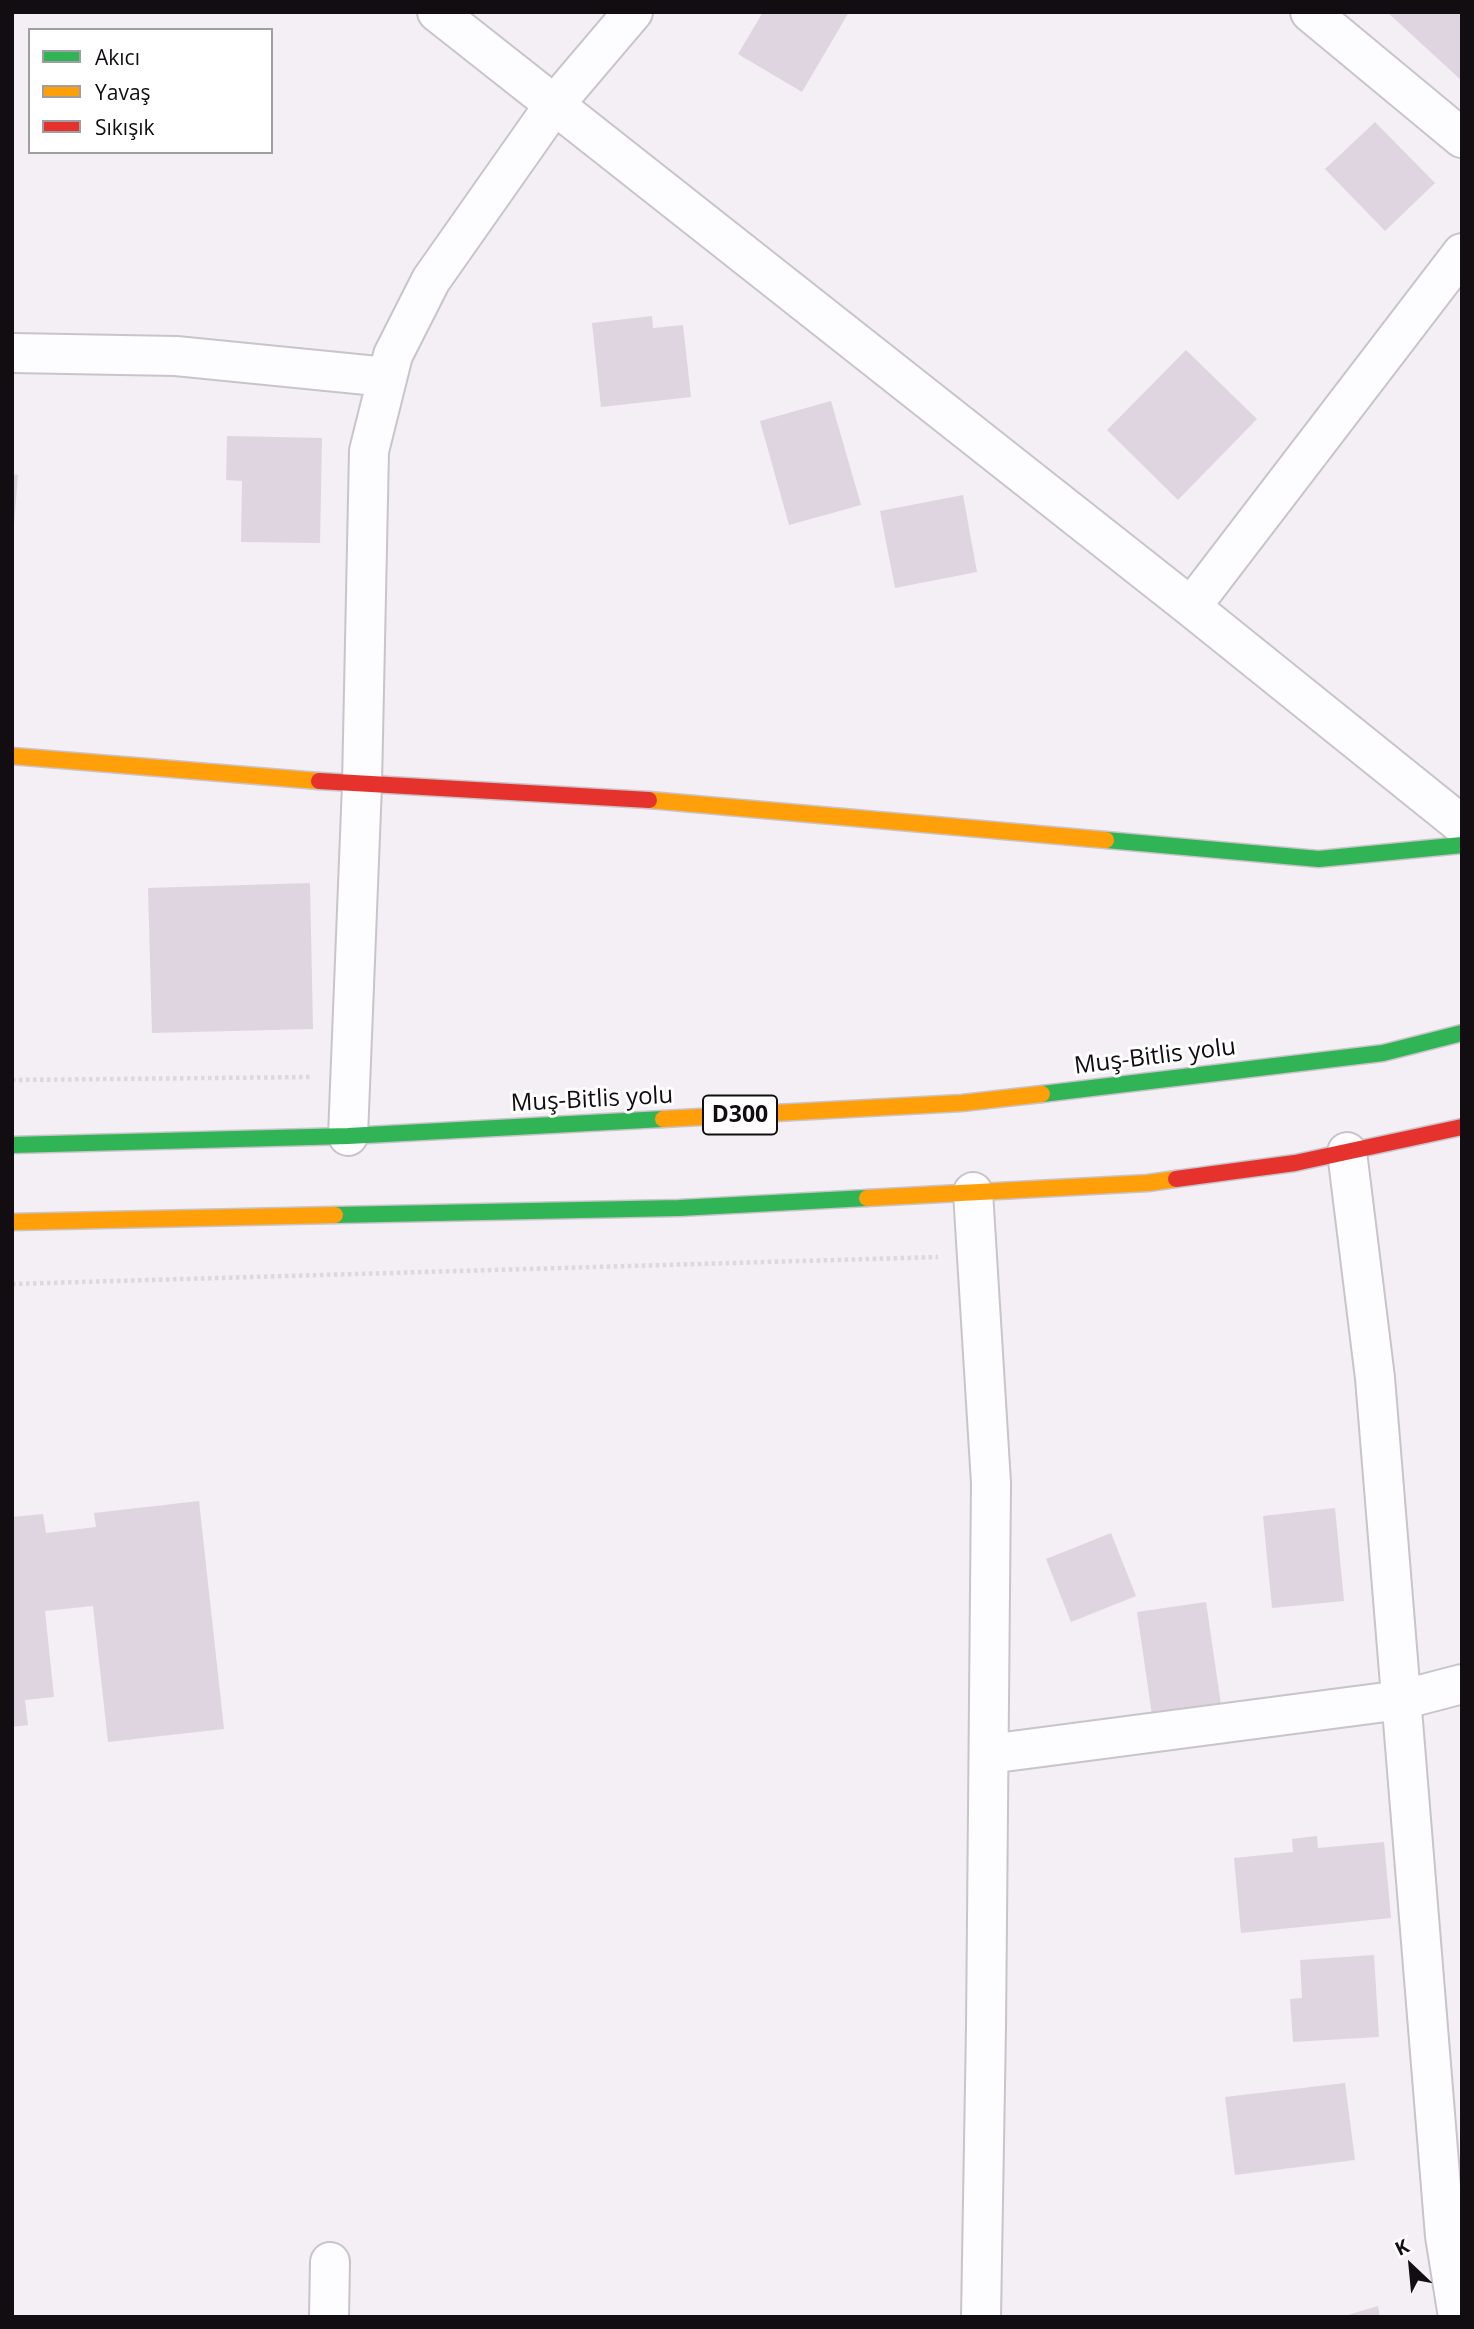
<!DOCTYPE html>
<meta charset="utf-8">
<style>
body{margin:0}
#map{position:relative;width:1474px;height:2329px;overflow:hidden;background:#f4eef5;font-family:"Open Sans",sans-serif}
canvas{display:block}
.frame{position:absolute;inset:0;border:14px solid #110d11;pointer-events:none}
.legend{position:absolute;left:28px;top:28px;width:245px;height:126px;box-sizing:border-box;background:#fff;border:2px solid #a09ea0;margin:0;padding:9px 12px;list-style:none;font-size:21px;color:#110d11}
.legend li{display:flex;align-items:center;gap:14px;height:35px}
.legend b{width:35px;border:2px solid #a09ea0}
.north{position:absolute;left:1376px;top:2231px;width:70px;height:70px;-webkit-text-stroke:5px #fff;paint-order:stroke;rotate:334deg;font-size:19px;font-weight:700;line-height:28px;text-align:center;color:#110d11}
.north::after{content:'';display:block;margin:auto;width:24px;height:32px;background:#110d11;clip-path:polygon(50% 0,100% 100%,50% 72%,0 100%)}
</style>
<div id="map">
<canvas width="1474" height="2329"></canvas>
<div class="frame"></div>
<ul class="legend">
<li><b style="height:9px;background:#30b455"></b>Akıcı</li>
<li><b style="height:9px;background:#ff9f0a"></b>Yavaş</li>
<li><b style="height:9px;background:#e5322d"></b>Sıkışık</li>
</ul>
<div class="north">K</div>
</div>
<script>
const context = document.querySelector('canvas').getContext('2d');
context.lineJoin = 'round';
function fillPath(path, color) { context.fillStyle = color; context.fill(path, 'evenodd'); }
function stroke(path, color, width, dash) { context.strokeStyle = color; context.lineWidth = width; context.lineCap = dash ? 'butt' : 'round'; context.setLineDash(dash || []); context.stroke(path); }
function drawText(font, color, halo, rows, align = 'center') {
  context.font = font + ' "Open Sans",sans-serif'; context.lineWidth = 6; context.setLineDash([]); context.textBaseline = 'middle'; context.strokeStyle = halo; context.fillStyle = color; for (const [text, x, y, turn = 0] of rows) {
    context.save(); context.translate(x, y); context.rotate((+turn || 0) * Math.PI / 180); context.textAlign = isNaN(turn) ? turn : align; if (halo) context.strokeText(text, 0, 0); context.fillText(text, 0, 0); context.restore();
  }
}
fillPath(new Path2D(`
 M 763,12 L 849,12 L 802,92 L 738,54 Z
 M 1387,12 L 1462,12 L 1462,81 Z
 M 1375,122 L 1435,183 L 1385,231 L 1325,169 Z
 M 652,316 L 653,328 L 683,325 L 691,397 L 601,407 L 592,323 Z
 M 1186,350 L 1257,419 L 1178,500 L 1107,430 Z
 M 831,401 L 861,505 L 789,525 L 760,421 Z
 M 227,436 L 322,438 L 320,543 L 241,542 L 242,481 L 226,480 Z
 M 12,474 L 18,475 L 14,525 L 12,525 Z
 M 963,495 L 977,572 L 895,588 L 880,511 Z
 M 310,883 L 313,1029 L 152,1033 L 148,888 Z
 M 199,1501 L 224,1729 L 108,1742 L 93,1606 L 45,1611 L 54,1697 L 25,1700 L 28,1725 L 12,1727 L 12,1517 L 43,1514 L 46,1533 L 96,1527 L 94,1513 Z
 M 1335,1508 L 1344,1601 L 1272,1608 L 1263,1516 Z
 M 1111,1533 L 1136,1596 L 1071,1622 L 1046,1559 Z
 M 1206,1602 L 1221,1705 L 1152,1715 L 1137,1612 Z
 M 1317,1836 L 1318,1848 L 1384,1842 L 1391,1918 L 1241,1933 L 1234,1858 L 1293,1852 L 1292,1839 Z
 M 1374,1955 L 1379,2037 L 1293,2042 L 1290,1999 L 1302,1998 L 1300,1960 Z
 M 1345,2083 L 1355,2160 L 1235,2175 L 1225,2097 Z
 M 1378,2306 L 1380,2317 L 1344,2317 L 1344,2316 Z`), '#dfd5e0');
const street = new Path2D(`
 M 437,12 L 1191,607 L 1462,825
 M 1310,12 L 1462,138
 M 12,353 L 176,356 L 387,377
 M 1191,607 L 1462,253
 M 348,1136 L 362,785 L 369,451 L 393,355 L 431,280 L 554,105 L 633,12
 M 1347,1152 L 1375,1378 L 1445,2236 L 1458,2317
 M 973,1192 L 991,1483 L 986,2027 L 981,2317
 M 989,1754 L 1401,1700 L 1462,1684
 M 329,2317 L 330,2262`);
const fast = new Path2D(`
 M 1106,840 L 1319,859 L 1462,845
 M 1042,1094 L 1383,1053 L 1462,1033
 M 12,1145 L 348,1136 L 663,1119
 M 335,1215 L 679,1208 L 867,1198`);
const slow = new Path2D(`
 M 12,756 L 319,781
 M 649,800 L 1106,840
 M 663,1119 L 962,1103 L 1042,1094
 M 867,1198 L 1148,1183 L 1176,1179
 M 12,1222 L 335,1215`);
const jam = new Path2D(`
 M 319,781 L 649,800
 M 1176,1179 L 1295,1163 L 1462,1127`);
stroke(street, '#c9c4c9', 42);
stroke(fast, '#c9c4c9', 19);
stroke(slow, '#c9c4c9', 19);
stroke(jam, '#c9c4c9', 19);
stroke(new Path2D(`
 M 12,1080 L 312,1077
 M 12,1284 L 938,1257`), '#dad9dc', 4.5, [3.5, 3.5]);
stroke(street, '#fdfcfe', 38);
stroke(fast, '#30b455', 16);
stroke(slow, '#ff9f0a', 16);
stroke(jam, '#e5322d', 16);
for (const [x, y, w] of [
 [740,1115,74]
]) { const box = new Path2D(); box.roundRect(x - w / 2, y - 19.5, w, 39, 5); context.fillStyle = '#fff'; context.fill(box); stroke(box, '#110d11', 2); }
drawText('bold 23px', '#110d11', null, [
 ["D300",740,1115]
]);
drawText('24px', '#110d11', '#fff', [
 ["Muş-Bitlis yolu",1155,1057,-7],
 ["Muş-Bitlis yolu",592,1100,-3]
]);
</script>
